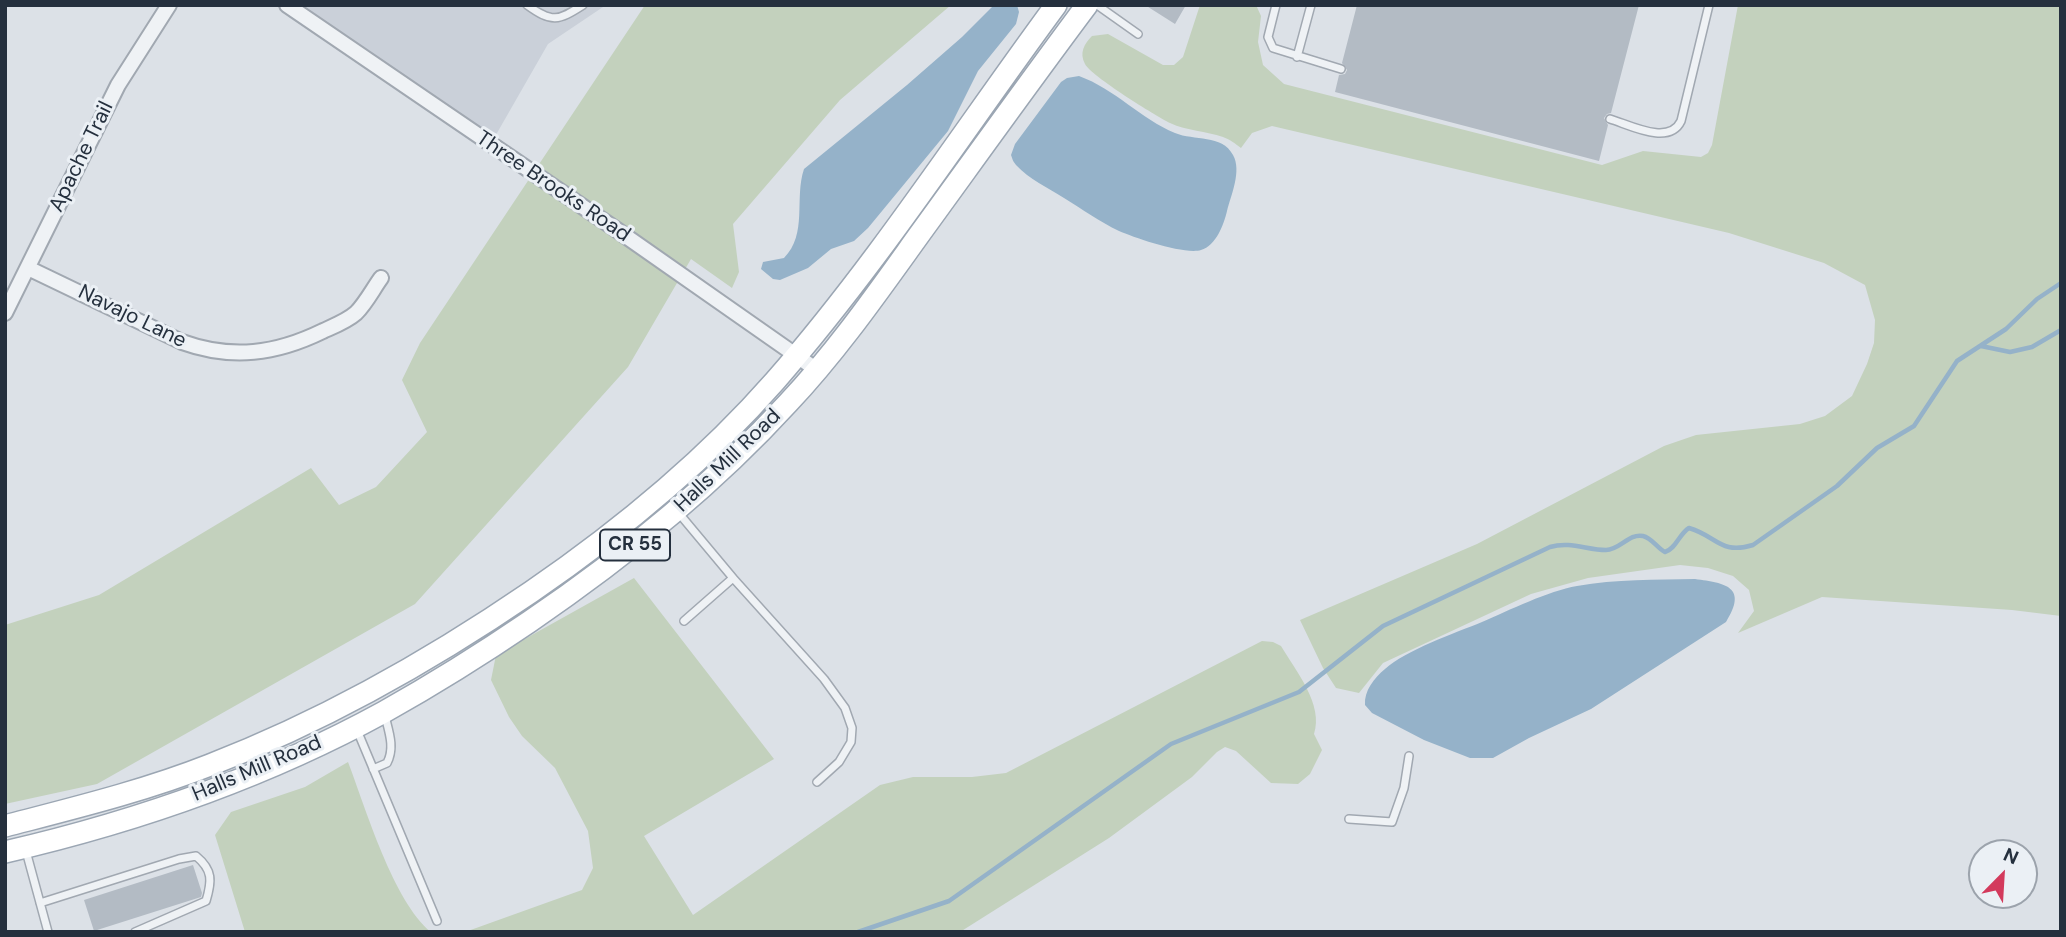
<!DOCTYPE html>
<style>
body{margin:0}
#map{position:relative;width:2066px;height:937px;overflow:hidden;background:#dce1e7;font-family:"DM Sans",sans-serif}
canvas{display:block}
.frame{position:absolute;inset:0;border:7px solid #25303e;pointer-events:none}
.north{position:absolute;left:1968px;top:839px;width:70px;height:70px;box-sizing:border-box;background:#ebf0f5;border:2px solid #9ca3ac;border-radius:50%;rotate:24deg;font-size:19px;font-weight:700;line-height:28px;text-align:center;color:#25303e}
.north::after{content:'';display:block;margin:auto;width:24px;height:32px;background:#d33a5c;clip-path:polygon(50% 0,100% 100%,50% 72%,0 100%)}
</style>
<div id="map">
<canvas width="2066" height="937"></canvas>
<div class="frame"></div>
<div class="north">N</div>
</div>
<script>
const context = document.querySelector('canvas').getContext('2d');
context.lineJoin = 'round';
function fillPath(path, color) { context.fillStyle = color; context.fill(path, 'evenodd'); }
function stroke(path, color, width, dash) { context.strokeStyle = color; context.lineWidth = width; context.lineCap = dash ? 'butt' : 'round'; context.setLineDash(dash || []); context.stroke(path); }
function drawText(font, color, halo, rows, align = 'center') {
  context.font = font + ' "DM Sans",sans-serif'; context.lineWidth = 6; context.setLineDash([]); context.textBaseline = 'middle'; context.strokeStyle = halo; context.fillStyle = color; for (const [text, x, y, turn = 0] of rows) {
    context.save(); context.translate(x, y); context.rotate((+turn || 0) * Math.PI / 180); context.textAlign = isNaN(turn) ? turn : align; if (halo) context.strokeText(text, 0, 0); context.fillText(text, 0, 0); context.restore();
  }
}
fillPath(new Path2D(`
 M 300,5 L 606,5 L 548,44 L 493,140 Z`), '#cad0d9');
fillPath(new Path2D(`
 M 645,5 L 951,5 L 840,100 L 733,224 L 739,272 L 732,288 L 691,259 L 628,367 L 415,604 L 97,784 L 5,804 L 5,625 L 99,595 L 311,468 L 339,505 L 376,487 L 427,432 L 402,380 L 420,343 Z
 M 1200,5 L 1256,5 L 1261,16 L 1258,42 L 1263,65 L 1284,84 L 1602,165 L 1643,151 L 1701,157 L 1708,153 L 1712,145 L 1738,5 L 2061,5 L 2061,616 L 2012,610 L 1822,597 L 1738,633 L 1754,611 L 1749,590 L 1733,576 L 1708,568 L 1680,565 L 1588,578 L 1531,594 L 1383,663 L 1359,693 L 1336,688 L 1323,668 L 1300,620 L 1477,544 L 1664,446 L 1696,435 L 1800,424 L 1825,416 L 1852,396 L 1867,364 L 1874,343 L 1875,320 L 1865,285 L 1824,263 L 1729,233 L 1272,126 L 1252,133 L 1241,148 C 1236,144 1229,139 1223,137 C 1206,131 1187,131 1170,123 C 1156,116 1091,76 1085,64 C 1079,53 1084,44 1092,36 L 1108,34 L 1163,65 L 1174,65 L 1183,57 Z
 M 634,578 L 774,759 L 644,836 L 693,915 L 880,785 L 913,777 L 972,777 L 1006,773 L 1262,641 L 1273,642 L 1281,646 C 1296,671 1324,705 1314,734 L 1322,750 L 1310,774 L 1298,784 L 1271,783 L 1236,751 L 1225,747 L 1217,752 L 1192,777 L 1109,838 L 960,932 L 465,932 L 582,890 L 593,868 L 588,831 L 555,768 L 522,736 L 509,717 L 491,680 L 496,655 Z
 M 348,762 C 366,809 393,901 431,932 L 245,932 L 215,835 L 231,812 L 305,787 Z`), '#c3d1bd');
fillPath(new Path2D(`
 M 994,5 L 1017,5 L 1019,12 L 1016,24 L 978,71 L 948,131 L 868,228 L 854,241 L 831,249 L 808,268 L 780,280 L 773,279 L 761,269 L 763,262 L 784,258 C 808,234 794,198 804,169 L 907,85 L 962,37 Z
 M 1079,76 C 1115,89 1141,119 1175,133 C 1194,141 1222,134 1233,155 C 1242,171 1231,195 1227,211 C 1224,224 1216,246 1201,250 C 1185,255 1135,238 1119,231 C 1100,222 1082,209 1064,198 C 1048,188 1029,179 1016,165 C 1012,160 1013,160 1011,155 L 1015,144 L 1061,82 L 1067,78 Z
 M 1695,579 C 1726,583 1748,587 1726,622 L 1591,709 L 1529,738 L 1493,758 L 1470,758 L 1424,740 L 1372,713 L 1365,705 C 1364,691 1374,678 1385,669 C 1406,650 1455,633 1482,622 C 1510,610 1548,591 1577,586 C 1616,579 1656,580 1695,579 Z`), '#95b2c9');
stroke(new Path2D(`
 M 1981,346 L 2010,352 L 2032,347 L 2061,330
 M 858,932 L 949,901 L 1171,744 L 1299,692 L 1383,626 L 1550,547 C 1570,541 1587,550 1606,550 C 1620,550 1629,533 1643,536 C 1652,538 1657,548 1665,552 C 1676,549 1679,534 1689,528 C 1717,536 1720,555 1753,545 L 1837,486 L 1877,448 L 1914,426 L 1957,361 L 2006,329 L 2037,299 L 2061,283`), '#95b2c9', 4.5);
fillPath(new Path2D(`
 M 1145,5 L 1186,5 L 1175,24 Z
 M 1357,5 L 1639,5 L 1611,113 L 1607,114 L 1604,118 L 1608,125 L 1599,161 L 1335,92 L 1339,75 L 1345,74 L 1347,70 L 1342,63 Z
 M 193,865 L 202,893 L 201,897 L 94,931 L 84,900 Z`), '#b3bbc4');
const service = new Path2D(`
 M 527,5 C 552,23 558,21 583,5
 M 1097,5 L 1138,34
 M 1276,5 L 1268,37 L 1273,48 L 1341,69
 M 1297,57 L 1311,5
 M 1610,119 C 1630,125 1669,146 1681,121 L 1709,5
 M 677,511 L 733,578 L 684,621
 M 733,578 L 824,679 L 845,708 L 852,728 L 851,742 L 839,762 L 817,782
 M 357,730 L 437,921
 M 373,769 L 387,763 C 395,748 389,732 385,716
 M 1349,819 L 1392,822 L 1404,788 L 1409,756
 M 26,851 L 48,932
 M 40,903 L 179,859 L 196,856 C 213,870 212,881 206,901 L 135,932`);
const minor = new Path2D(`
 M 287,5 L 617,230 L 817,370
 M 28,268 L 182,342 C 232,360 276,354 323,331 C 334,326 347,321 356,313 C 366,303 373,289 381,278
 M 5,313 L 118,85 L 169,5`);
const primary = new Path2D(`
 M 5,826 C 74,808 144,791 210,765 C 324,721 430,661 531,592 C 620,531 704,462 775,381 C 878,263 963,131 1056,5
 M 5,852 C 135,822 267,776 384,712 C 434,684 482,654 529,622 C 623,558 711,487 788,403 C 837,351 878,292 919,235 C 975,158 1030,81 1087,5`);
stroke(service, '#a1a8b1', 10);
stroke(minor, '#a1a8b1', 18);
stroke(primary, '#9ba6b3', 24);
stroke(service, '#eff2f5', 7);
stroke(minor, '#eff2f5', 14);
stroke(primary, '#fff', 21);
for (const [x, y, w] of [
 [635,545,70]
]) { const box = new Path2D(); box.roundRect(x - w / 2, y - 15.5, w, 31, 5); context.fillStyle = '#ebf0f5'; context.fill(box); stroke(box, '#25303e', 2); }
drawText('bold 19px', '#25303e', null, [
 ["CR 55",635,545]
]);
drawText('21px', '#25303e', '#ebf0f5', [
 ["Apache Trail",82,157,-64],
 ["Three Brooks Road",553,187,34],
 ["Navajo Lane",132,317,26],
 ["Halls Mill Road",728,461,-44],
 ["Halls Mill Road",257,769,-23]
]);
</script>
